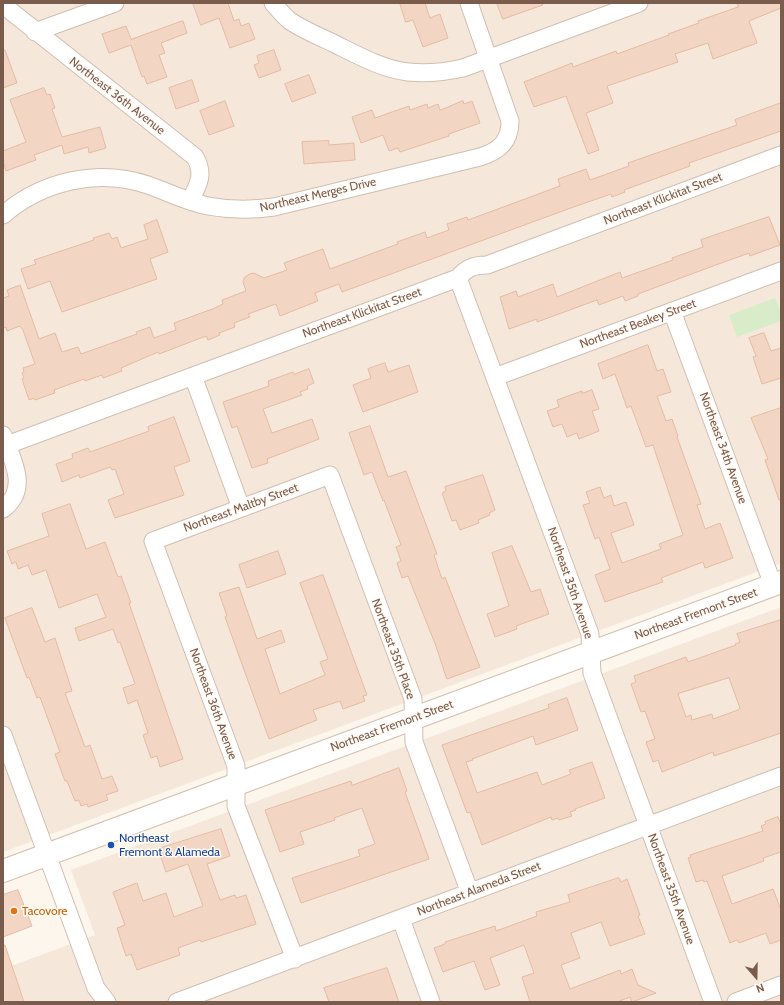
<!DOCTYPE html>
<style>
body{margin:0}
#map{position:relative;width:784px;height:1005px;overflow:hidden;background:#fdf6ec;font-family:Cabin,sans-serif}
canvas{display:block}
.frame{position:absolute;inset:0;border:4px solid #7a5c4d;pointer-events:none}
.north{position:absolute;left:736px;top:957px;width:40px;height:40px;-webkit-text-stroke:3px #fffaf3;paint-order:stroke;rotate:160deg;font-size:11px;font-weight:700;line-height:16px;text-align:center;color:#7a5c4d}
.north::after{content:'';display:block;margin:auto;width:14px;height:18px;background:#7a5c4d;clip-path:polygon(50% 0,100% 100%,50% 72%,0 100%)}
</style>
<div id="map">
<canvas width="784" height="1005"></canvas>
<div class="frame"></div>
<div class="north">N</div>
</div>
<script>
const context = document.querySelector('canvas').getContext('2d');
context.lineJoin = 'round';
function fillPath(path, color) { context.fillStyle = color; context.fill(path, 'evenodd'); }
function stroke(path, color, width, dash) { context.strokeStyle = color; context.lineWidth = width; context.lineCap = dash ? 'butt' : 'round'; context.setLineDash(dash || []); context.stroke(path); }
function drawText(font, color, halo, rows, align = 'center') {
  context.font = font + ' Cabin,sans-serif'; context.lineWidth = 3; context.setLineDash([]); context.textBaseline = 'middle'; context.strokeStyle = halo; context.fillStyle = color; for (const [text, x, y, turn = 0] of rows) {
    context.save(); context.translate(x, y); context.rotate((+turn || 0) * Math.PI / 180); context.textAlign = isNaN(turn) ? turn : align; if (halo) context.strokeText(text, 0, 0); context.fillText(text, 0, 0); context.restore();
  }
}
fillPath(new Path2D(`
 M 3,3 L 781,3 L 781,563 L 3,852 Z
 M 781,607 L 781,1002 L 3,1002 L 3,969 L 95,935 L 71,870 Z`), '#f5e8da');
fillPath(new Path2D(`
 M 775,298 L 781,313 L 781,321 L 737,337 L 729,315 Z`), '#d8ecc9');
const building = new Path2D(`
 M 193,3 L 228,3 L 234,21 L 239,19 L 241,26 L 249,23 L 255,39 L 230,48 L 219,18 L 201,25 Z
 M 400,3 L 425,3 L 430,18 L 440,14 L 448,38 L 423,47 L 413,20 L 406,22 Z
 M 497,3 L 542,3 L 543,5 L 503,19 Z
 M 737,3 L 781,3 L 781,8 L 749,21 L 757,43 L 713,59 L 708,43 L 675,54 L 678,62 L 607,86 L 613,103 L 586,113 L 599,150 L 588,154 L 566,96 L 534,107 L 524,82 L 572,63 L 573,67 L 616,51 L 617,54 L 669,35 L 668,34 L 699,23 L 698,21 L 738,7 Z
 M 183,21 L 187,33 L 161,43 L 165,53 L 159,55 L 167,77 L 147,84 L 144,76 L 142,77 L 131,45 L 109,53 L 102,34 L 126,26 L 131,39 Z
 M 3,50 L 5,50 L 17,83 L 3,88 Z
 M 274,50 L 281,70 L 259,78 L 254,65 L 259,63 L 257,56 Z
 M 309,75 L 316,93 L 292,102 L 285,84 Z
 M 192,80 L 199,101 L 176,109 L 169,88 Z
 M 44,88 L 47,95 L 50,94 L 55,108 L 52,109 L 62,137 L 100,127 L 106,148 L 89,153 L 88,147 L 64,154 L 62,145 L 34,155 L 36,160 L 6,171 L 3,161 L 3,151 L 26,142 L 10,100 Z
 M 225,101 L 234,126 L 209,135 L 200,111 Z
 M 463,101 L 464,104 L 472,101 L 480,123 L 449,134 L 449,136 L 400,152 L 398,148 L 389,151 L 383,135 L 361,143 L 352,117 L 372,110 L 375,118 L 409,106 L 410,110 L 427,104 L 428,108 L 438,104 L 440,110 Z
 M 781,103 L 781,131 L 689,163 L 690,166 L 624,190 L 625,192 L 612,197 L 611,194 L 568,209 L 342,292 L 339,284 L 315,293 L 318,301 L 280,316 L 276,304 L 248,314 L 250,317 L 234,323 L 235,327 L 219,333 L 220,335 L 208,340 L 206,336 L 159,354 L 158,352 L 121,368 L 122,371 L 103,378 L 102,375 L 85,381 L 84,379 L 54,390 L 55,393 L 35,400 L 34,398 L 29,400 L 22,379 L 24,378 L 22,373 L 24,372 L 23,368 L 35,364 L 23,330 L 20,326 L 7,331 L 6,327 L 3,328 L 3,298 L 9,296 L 7,290 L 20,285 L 39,339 L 55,333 L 62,352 L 78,347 L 81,354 L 137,334 L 136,332 L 150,327 L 154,338 L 176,330 L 174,323 L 215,308 L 223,304 L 222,300 L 246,291 L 243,282 L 244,278 L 249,274 L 254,273 L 264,278 L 287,270 L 284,263 L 323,249 L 330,269 L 398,244 L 397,242 L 425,232 L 427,238 L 449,230 L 447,224 L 467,217 L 468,220 L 560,186 L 558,179 L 586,169 L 590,180 L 629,166 L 628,163 L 737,125 L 735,120 Z
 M 329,141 L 329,145 L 354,143 L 355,160 L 304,164 L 302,142 Z
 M 769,217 L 780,245 L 750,256 L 749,253 L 705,269 L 638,294 L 638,296 L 625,301 L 623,296 L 599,305 L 597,300 L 537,322 L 537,319 L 509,329 L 500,297 L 516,291 L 518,297 L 553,284 L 557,297 L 620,272 L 622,278 L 673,260 L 672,258 L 703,247 L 701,240 Z
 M 157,220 L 168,252 L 150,259 L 157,279 L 62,312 L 50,281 L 28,289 L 21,269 L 36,264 L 34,260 L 94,240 L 93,238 L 109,233 L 112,239 L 117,237 L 121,248 L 148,239 L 144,225 Z
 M 764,333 L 771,351 L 781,348 L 781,378 L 762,384 L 753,357 L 756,356 L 749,338 Z
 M 648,345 L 657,371 L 663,369 L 671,392 L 657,396 L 666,421 L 672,419 L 678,436 L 677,437 L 701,504 L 697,505 L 705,529 L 720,523 L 733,558 L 705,568 L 703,562 L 661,578 L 663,582 L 605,602 L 595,575 L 610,569 L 599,537 L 595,539 L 583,505 L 590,503 L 586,492 L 600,487 L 604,498 L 611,495 L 614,506 L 626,502 L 634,525 L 611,533 L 622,563 L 661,549 L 659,544 L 683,535 L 653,445 L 646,447 L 631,406 L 627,408 L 615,374 L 603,379 L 598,364 Z
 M 385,363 L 388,372 L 409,365 L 418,392 L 363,412 L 353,385 L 371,378 L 368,369 Z
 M 309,369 L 314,383 L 307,386 L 308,389 L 300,392 L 302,395 L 263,409 L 272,433 L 312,419 L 319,439 L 267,459 L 268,463 L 252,468 L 237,426 L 232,428 L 223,402 L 269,386 L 268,381 L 293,372 L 294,374 Z
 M 592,390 L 599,409 L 592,411 L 599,431 L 579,439 L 577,433 L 567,437 L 562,424 L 553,427 L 547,411 L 559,407 L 557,400 L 582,391 L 582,393 Z
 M 781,408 L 781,500 L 779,500 L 765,460 L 768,459 L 751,418 Z
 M 174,417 L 190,461 L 174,467 L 184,495 L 115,518 L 108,500 L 124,494 L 115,469 L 112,470 L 110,467 L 80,478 L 79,475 L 62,482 L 56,464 L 73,458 L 72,454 L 88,448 L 90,452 L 149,431 L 148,427 Z
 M 370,426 L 388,477 L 406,471 L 437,554 L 434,555 L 442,579 L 445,577 L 480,667 L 447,679 L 446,677 L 436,646 L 408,576 L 402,578 L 397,563 L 401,561 L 396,547 L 401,545 L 384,500 L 383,501 L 372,472 L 364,475 L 349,433 Z
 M 483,475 L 495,510 L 489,513 L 490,515 L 478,520 L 479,523 L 460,530 L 456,520 L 452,521 L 442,493 L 446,491 L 445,487 Z
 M 70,504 L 86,549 L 105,542 L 118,577 L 121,576 L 131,603 L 129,603 L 183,759 L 160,767 L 157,756 L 151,758 L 143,735 L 148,733 L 137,700 L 128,704 L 123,688 L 135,684 L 120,642 L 118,643 L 113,629 L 79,641 L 75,628 L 106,617 L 97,594 L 59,608 L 46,570 L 32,575 L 28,565 L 18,569 L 16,562 L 12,564 L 7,551 L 49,536 L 42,514 Z
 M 512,546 L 531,592 L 540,589 L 549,614 L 516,626 L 517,629 L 495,637 L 487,614 L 509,606 L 492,553 Z
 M 278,551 L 286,574 L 247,588 L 239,565 Z
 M 323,575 L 367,695 L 363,696 L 365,701 L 343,709 L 340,701 L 313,710 L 317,720 L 269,739 L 225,617 L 227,616 L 219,593 L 239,587 L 257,639 L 281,630 L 285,642 L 265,649 L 280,694 L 325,675 L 320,662 L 328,659 L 300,583 Z
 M 32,608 L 45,642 L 55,638 L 72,691 L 65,693 L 85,747 L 90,745 L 102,779 L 112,776 L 118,791 L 106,795 L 108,800 L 88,807 L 87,804 L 81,806 L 79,800 L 75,801 L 67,781 L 65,781 L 55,754 L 60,752 L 45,711 L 40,697 L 37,698 L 29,677 L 27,678 L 5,618 Z
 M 781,620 L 781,733 L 714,756 L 713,752 L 662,772 L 658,760 L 653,762 L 646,742 L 655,739 L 645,711 L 641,712 L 631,684 L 636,682 L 634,676 L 686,657 L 688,662 L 736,645 L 735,644 L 740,642 L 737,634 ZM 729,678 L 740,708 L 738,710 L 713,719 L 712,714 L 692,720 L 691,715 L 686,717 L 678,694 Z
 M 567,698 L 578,730 L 536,745 L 533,736 L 472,759 L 473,760 L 466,762 L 477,793 L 537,772 L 542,785 L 571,774 L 569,770 L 592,762 L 605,798 L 575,809 L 576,810 L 570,812 L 572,816 L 559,820 L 558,818 L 552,820 L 551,817 L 482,845 L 470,812 L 467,813 L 442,745 L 549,708 L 548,705 Z
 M 399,768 L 407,791 L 405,792 L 429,859 L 301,903 L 292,878 L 360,856 L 358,850 L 375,844 L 362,808 L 334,818 L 335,820 L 300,832 L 304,844 L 280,852 L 265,810 L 351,781 L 352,785 Z
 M 778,817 L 781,824 L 781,852 L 763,858 L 764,861 L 722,876 L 732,904 L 773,889 L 781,910 L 781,940 L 770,944 L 766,933 L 739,943 L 737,940 L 730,943 L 707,881 L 704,882 L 703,880 L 696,882 L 688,858 L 691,857 L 690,855 L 763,831 L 761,826 L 766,824 L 765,822 Z
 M 221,829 L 230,856 L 207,864 L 220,900 L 235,895 L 236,898 L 246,895 L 256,924 L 201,942 L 200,940 L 178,948 L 180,955 L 137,970 L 131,954 L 126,956 L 117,928 L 125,925 L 113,892 L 137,883 L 143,901 L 166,893 L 174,917 L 203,906 L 188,864 L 166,872 L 158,849 Z
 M 619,878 L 621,882 L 627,879 L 640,915 L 638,916 L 645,934 L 610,946 L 601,922 L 571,933 L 580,958 L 561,965 L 570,989 L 620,970 L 621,974 L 632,969 L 638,985 L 656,993 L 632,1002 L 630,997 L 617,1002 L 530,1002 L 522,977 L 534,973 L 524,945 L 490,958 L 500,985 L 485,990 L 474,961 L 443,972 L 434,948 L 445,944 L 445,942 L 495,926 L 496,931 L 537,916 L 536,912 L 570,902 L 568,895 Z
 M 18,890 L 32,926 L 3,937 L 3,895 Z
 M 3,945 L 5,945 L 24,1002 L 3,1002 Z
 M 387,968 L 399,1002 L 329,1002 L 324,988 Z`);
fillPath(building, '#f3d5c3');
stroke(building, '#e6bba3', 1);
const minor = new Path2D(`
 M 273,3 C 278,9 284,16 290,21 C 305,31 321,37 337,45 C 359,56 383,69 408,72 C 427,74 445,72 463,68 L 639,3
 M 3,5 L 195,157 C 205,175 198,185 190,201
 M 35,32 L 115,3
 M 3,215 C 42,181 98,168 148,185 C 168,192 187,202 208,206 C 230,210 252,210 274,207 L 480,157 C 499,151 510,142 510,121 L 469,3
 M 458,278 L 590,634 L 592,673 L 713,1002
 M 672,311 L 773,585
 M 193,376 L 241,508
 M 495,377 L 781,271
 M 3,435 C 12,459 30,489 3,509
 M 7,445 L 458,278 C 466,268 474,265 487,265 L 781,155
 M 3,735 L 96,988 L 107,1002
 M 401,919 L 431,1002
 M 295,959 L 236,806 L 236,766 L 153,541 L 330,475 L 413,699 L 414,742 L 470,893
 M 177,1002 L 781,776
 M 736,1002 L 781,985`);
const secondary = new Path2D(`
 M 3,871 L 781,582`);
stroke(minor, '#d1beb0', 19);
stroke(secondary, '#d6c0b0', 24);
stroke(minor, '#fff', 17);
stroke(secondary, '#fff', 22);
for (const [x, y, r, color] of [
 [111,845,4,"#1a4fb4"],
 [14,911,4,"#e8710a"]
]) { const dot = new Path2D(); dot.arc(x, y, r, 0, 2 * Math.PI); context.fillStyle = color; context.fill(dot); stroke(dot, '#fffaf3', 1.5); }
drawText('12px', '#7a5c4d', '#fffaf3', [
 ["Northeast 36th Avenue",117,96,38],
 ["Northeast Merges Drive",318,195,-13],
 ["Northeast Klickitat Street",663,199,-21],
 ["Northeast Klickitat Street",362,313,-20],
 ["Northeast Beakey Street",638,324,-20],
 ["Northeast 34th Avenue",723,448,70],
 ["Northeast Maltby Street",241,508,-20],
 ["Northeast 35th Avenue",570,583,71],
 ["Northeast Fremont Street",696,614,-20],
 ["Northeast 35th Place",393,649,70],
 ["Northeast 36th Avenue",213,704,70],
 ["Northeast Fremont Street",392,726,-20],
 ["Northeast Alameda Street",479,889,-21],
 ["Northeast 35th Avenue",671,889,70]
]);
drawText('12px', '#164399', '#fffaf3', [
 ["Northeast",119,838],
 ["Fremont & Alameda",119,852]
], 'left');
drawText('12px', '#c56008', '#fffaf3', [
 ["Tacovore",22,911]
], 'left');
</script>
